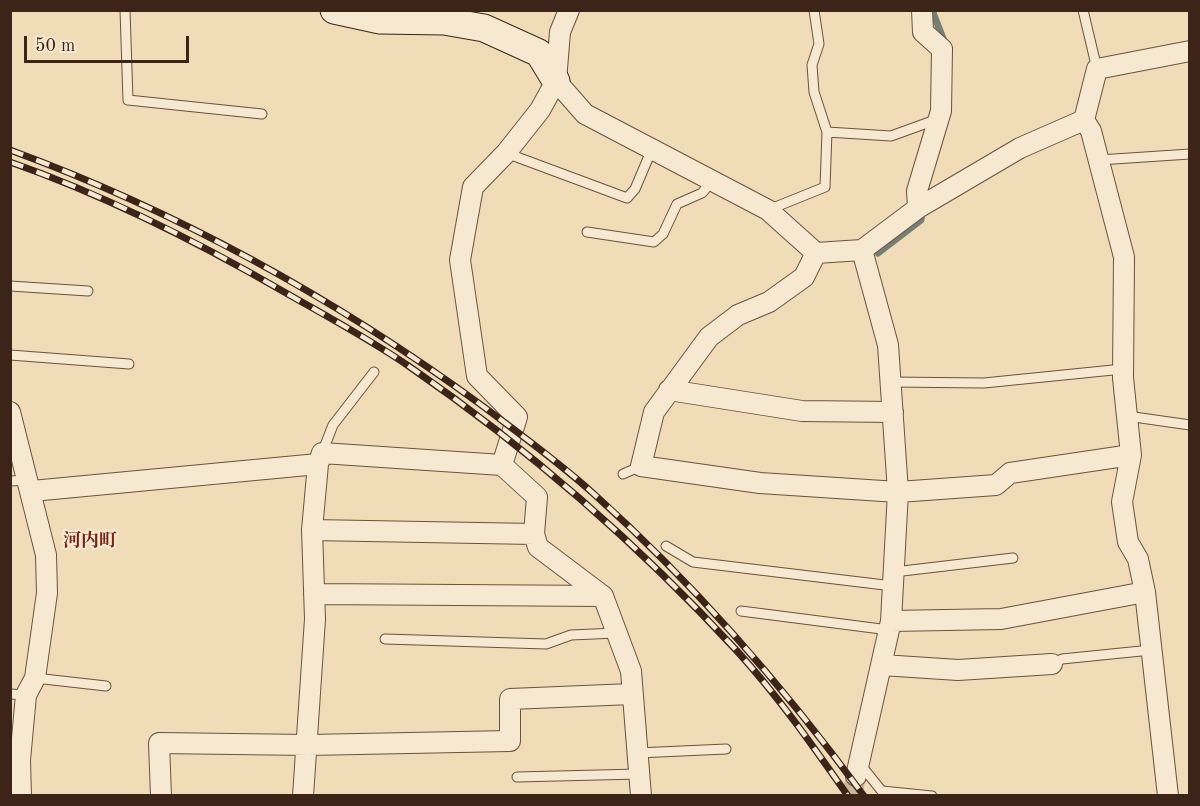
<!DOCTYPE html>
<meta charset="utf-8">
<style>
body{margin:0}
#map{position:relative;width:1200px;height:806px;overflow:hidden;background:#f1dcb8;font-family:"Old Standard TT",serif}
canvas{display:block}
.frame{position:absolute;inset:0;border:12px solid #3d2419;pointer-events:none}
.scale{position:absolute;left:24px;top:36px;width:165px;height:27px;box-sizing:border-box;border:3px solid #3d2419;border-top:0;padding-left:8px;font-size:18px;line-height:21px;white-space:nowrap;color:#3d2419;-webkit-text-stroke:4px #f6e8d1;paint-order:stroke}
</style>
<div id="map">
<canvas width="1200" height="806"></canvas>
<div class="frame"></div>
<div class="scale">50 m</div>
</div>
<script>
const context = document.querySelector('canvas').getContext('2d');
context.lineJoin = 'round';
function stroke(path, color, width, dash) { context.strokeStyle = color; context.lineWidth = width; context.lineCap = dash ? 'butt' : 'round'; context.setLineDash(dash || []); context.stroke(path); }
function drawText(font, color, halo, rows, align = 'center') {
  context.font = font + ' "Old Standard TT","Noto Serif JP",serif'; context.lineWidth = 4.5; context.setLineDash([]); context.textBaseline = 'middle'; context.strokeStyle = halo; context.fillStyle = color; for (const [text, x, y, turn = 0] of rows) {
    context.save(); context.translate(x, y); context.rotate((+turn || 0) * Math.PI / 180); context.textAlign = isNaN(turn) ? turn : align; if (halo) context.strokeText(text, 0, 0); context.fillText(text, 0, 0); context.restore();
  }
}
stroke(new Path2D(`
 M 932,10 L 944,41
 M 878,253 L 921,220 L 922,210`), '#757f73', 7);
stroke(new Path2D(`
 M 852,796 L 856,776`), '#cdb798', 20, [20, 10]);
const lane = new Path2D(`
 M 125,10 L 128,100 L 262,114
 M 1083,10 L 1097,69
 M 827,132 L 891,136 L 938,119
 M 506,153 L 627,198 L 635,189 L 652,149
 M 1099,160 L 1190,154
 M 768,210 L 825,187 L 827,132 L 814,92 L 812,65 L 819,44 L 814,10
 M 587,232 L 654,242 L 663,234 L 677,204 L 702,193 L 712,181
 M 10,286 L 88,291
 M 10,355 L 129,364
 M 891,382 L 984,383 L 1123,369
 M 1127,416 L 1190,425
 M 322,453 L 333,425 L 374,372
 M 623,474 L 641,466
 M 10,481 L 29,480
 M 666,546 L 693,562 L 893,586
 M 894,572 L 1013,558
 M 741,611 L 889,630
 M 385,639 L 546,644 L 571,635 L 616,633
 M 1052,664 L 1062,659 L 1151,650
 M 35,678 L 106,686
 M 10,694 L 26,695
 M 637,753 L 726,749
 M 860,764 L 885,795
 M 517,777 L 639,774
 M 882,791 L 932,796`);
const street = new Path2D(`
 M 569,10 L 560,32 L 556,81 L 540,110 L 506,153 L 473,187 L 460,260 L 477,376 L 517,417 L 502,465 L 537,497 L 534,534 L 538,547 L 603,596 L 631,671 L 641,796
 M 556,81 L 585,114 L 768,210 L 816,253 L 862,250 L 918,208 L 1020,148 L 1084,120
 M 918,208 L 917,191 L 941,111 L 942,49 L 923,32 L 922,10
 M 816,253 L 804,277 L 769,302 L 738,315 L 709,337 L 654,412 L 641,466 L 760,483 L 898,492 L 996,485 L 1010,473 L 1131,455
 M 669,390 L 802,411 L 893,412
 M 10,412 L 46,555 L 47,593 L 35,678 L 26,695 L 20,760 L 21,796
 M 32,491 L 318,464
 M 312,530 L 534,534
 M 314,594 L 603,596
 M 891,621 L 1001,619 L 1145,592
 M 882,665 L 958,670 L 1052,664
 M 856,776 L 891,621 L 898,492 L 888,345 L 862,250
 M 161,796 L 159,743 L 308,745 L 510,741 L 510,699 L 632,694
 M 303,796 L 315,619 L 312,530 L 318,464 L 322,453 L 502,465
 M 1168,796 L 1145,592 L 1138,559 L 1128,542 L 1122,502 L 1131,455 L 1123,378 L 1124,257 L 1091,131 L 1084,120 L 1097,69 L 1190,51`);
const secondary = new Path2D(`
 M 334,10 L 380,20 L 444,21 L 484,28 L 539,53 L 556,81`);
stroke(lane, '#6a5241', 11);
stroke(street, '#6a5241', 22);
stroke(secondary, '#3d2419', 29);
stroke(lane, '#f6e8d1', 9);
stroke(street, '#f6e8d1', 20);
stroke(secondary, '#f6e8d1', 27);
const rail = new Path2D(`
 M 10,150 C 179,212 339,301 484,407 C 521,435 560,463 595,495 C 695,585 784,687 864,796
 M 10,162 C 107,196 198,242 286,293 C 328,317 371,340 410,367 C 529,449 639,545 737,651 C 778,696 813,746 848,796`);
stroke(rail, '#3d2419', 7);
stroke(rail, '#f6e8d1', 4.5, [14]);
drawText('bold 18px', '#7a1f14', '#f6e8d1', [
 ["河内町",90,541]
]);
</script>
